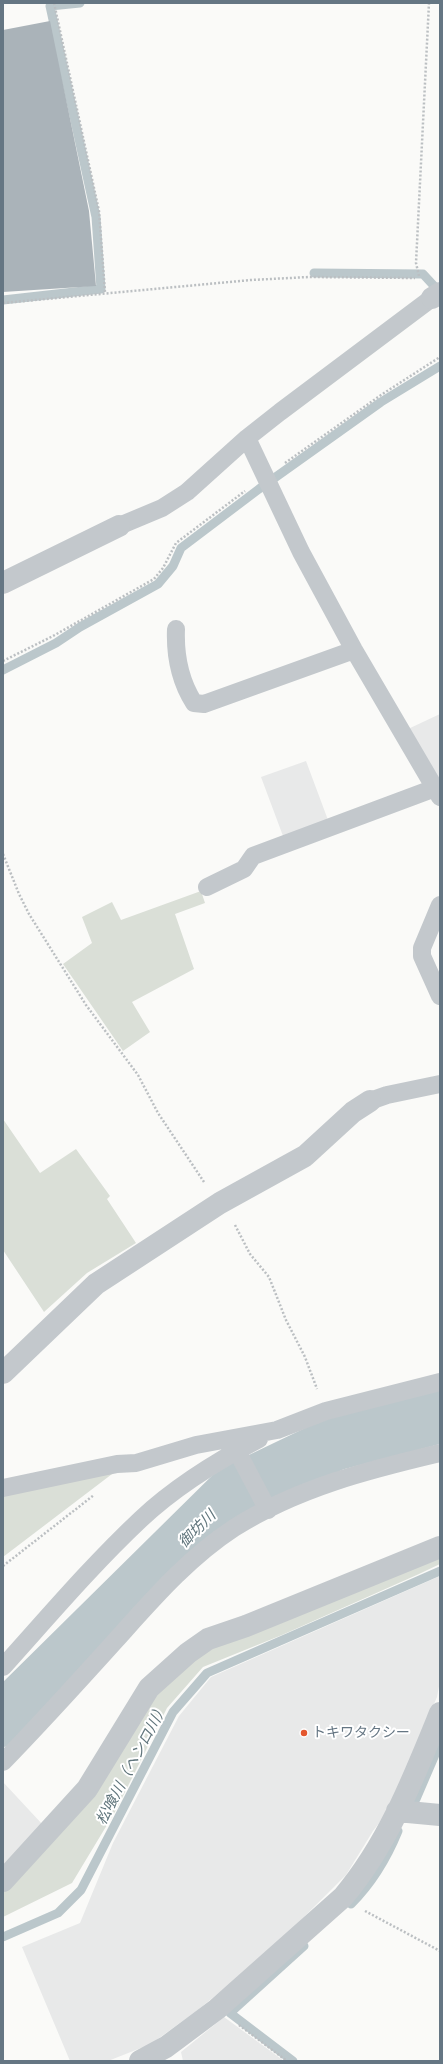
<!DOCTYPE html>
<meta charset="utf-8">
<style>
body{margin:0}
#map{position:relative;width:443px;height:2064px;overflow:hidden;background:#fafaf8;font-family:"Asap Condensed",sans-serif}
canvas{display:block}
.frame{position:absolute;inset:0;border:4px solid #657683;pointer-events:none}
</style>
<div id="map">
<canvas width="443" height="2064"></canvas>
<div class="frame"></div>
</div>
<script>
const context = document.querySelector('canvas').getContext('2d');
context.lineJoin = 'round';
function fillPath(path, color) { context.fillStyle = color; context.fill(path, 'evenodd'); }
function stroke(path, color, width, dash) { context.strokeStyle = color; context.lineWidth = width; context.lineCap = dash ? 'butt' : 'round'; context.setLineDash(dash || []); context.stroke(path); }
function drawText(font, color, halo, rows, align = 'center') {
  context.font = font + ' "Asap Condensed","Noto Sans JP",sans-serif'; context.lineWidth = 4; context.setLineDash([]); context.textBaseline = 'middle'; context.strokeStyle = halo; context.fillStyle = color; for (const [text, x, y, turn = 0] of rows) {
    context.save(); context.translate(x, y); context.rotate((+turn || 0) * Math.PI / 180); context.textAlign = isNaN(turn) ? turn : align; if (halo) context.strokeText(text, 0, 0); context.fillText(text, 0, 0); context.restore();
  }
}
fillPath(new Path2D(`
 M 440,714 L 440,782 L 408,729 Z
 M 306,761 L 328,820 L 283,836 L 261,777 Z
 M 440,1576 L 440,1681 L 437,1697 L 386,1814 L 373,1831 L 346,1875 L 284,1937 L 231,1983 L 199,2009 L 151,2044 L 108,2061 L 70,2061 L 22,1947 L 80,1923 L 113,1843 L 179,1716 L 211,1677 Z
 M 3,1782 L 43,1825 L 3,1868 Z
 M 224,2017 L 284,2061 L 183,2061 L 181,2052 Z`), '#e8e9e9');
fillPath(new Path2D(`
 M 201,891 L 205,903 L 175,914 L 194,969 L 132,1002 L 150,1032 L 123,1051 L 63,964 L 92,943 L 82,917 L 112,902 L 121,920 Z
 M 3,1119 L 40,1173 L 76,1149 L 110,1196 L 107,1199 L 136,1243 L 87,1273 L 44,1312 L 3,1250 Z
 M 116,1471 L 3,1557 L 3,1493 Z
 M 440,1557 L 440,1564 L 419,1574 L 282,1635 L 203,1667 L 167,1708 L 116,1810 L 72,1883 L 3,1917 L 3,1893 L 152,1700 L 185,1666 L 220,1644 Z`), '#dadfd7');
stroke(new Path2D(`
 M 314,273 L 423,274 L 435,287 L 438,295
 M 3,300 L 101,289 L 96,217 L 50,6 L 80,3
 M 3,670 L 56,643 L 80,627 L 158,584 L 173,566 L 181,548 L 259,489 L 381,402 L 440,366
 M 407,1810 L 416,1799 L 440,1743
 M 351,1904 C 371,1884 387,1858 398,1831
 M 3,1937 L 58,1913 L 81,1890 L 173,1712 L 207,1673 L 440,1571
 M 293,2061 L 230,2013 L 304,1946`), '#bbc7cb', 9);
stroke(new Path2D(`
 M 3,1720 L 234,1492 L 334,1444 L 440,1416`), '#bbc7cb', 54);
fillPath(new Path2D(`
 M 50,21 L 89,211 L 96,286 L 3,292 L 3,30 Z`), '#aab3b9');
stroke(new Path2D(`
 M 54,3 L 99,211 L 105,292
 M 419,276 L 416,263 L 429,3
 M 3,303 L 251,280 L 309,277 L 415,278
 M 285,463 L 381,395 L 440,357
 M 3,661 L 53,636 L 154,579 L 163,568 L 176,543 L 245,491
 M 3,854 L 19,894 L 29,914 L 86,1005 L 138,1075 L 158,1113 L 204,1182
 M 235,1225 L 250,1254 L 269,1277 L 286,1320 L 305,1357 L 317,1389
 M 3,1566 L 94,1495
 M 365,1911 L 440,1951
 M 239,2025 L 287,2061`), '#bbbfc2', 2.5, [2, 2]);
stroke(new Path2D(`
 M 247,438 L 301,552 L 354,650 L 440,797
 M 119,526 L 162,508 L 187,492 L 247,438 L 280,412 L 432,298
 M 176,629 C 175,654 180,681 194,703 L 204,704 L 354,650
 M 207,887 L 244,869 L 253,856 L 435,788
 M 440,905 L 422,948 L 422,956 L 440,996
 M 370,1101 L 387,1095 L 440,1084
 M 237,1451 L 268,1510
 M 3,1488 L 117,1464 L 136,1463 L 196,1445 L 277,1430 L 326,1411 L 440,1382
 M 3,1667 C 48,1617 92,1565 141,1519 C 176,1486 217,1461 259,1439
 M 3,1762 C 42,1722 79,1681 116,1640 C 152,1600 188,1558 234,1528 C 297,1488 368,1470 440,1453`), '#c3c8cc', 18);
stroke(new Path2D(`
 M 432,298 L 440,293
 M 3,583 L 119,526
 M 3,1373 L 96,1284 L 220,1203 L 305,1156 L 353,1112 L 370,1101
 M 397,1811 L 440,1815
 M 3,1881 L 87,1789 L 149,1688 L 188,1653 L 208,1639 L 246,1626 L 440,1547
 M 140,2061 L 166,2047 L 217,2009 L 343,1897 C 388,1844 414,1777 440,1713`), '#c3c8cc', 22);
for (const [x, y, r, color] of [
 [304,1733,4,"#e4572e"]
]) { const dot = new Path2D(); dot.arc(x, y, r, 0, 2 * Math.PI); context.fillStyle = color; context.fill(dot); stroke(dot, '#fff', 1.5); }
drawText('14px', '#657683', '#fff', [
 ["トキワタクシー",312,1733]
], 'left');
drawText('italic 15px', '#60757c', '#fff', [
 ["御坊川",197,1529,-45],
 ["松喰川（ヘンロ川）",132,1764,-62]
]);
</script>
